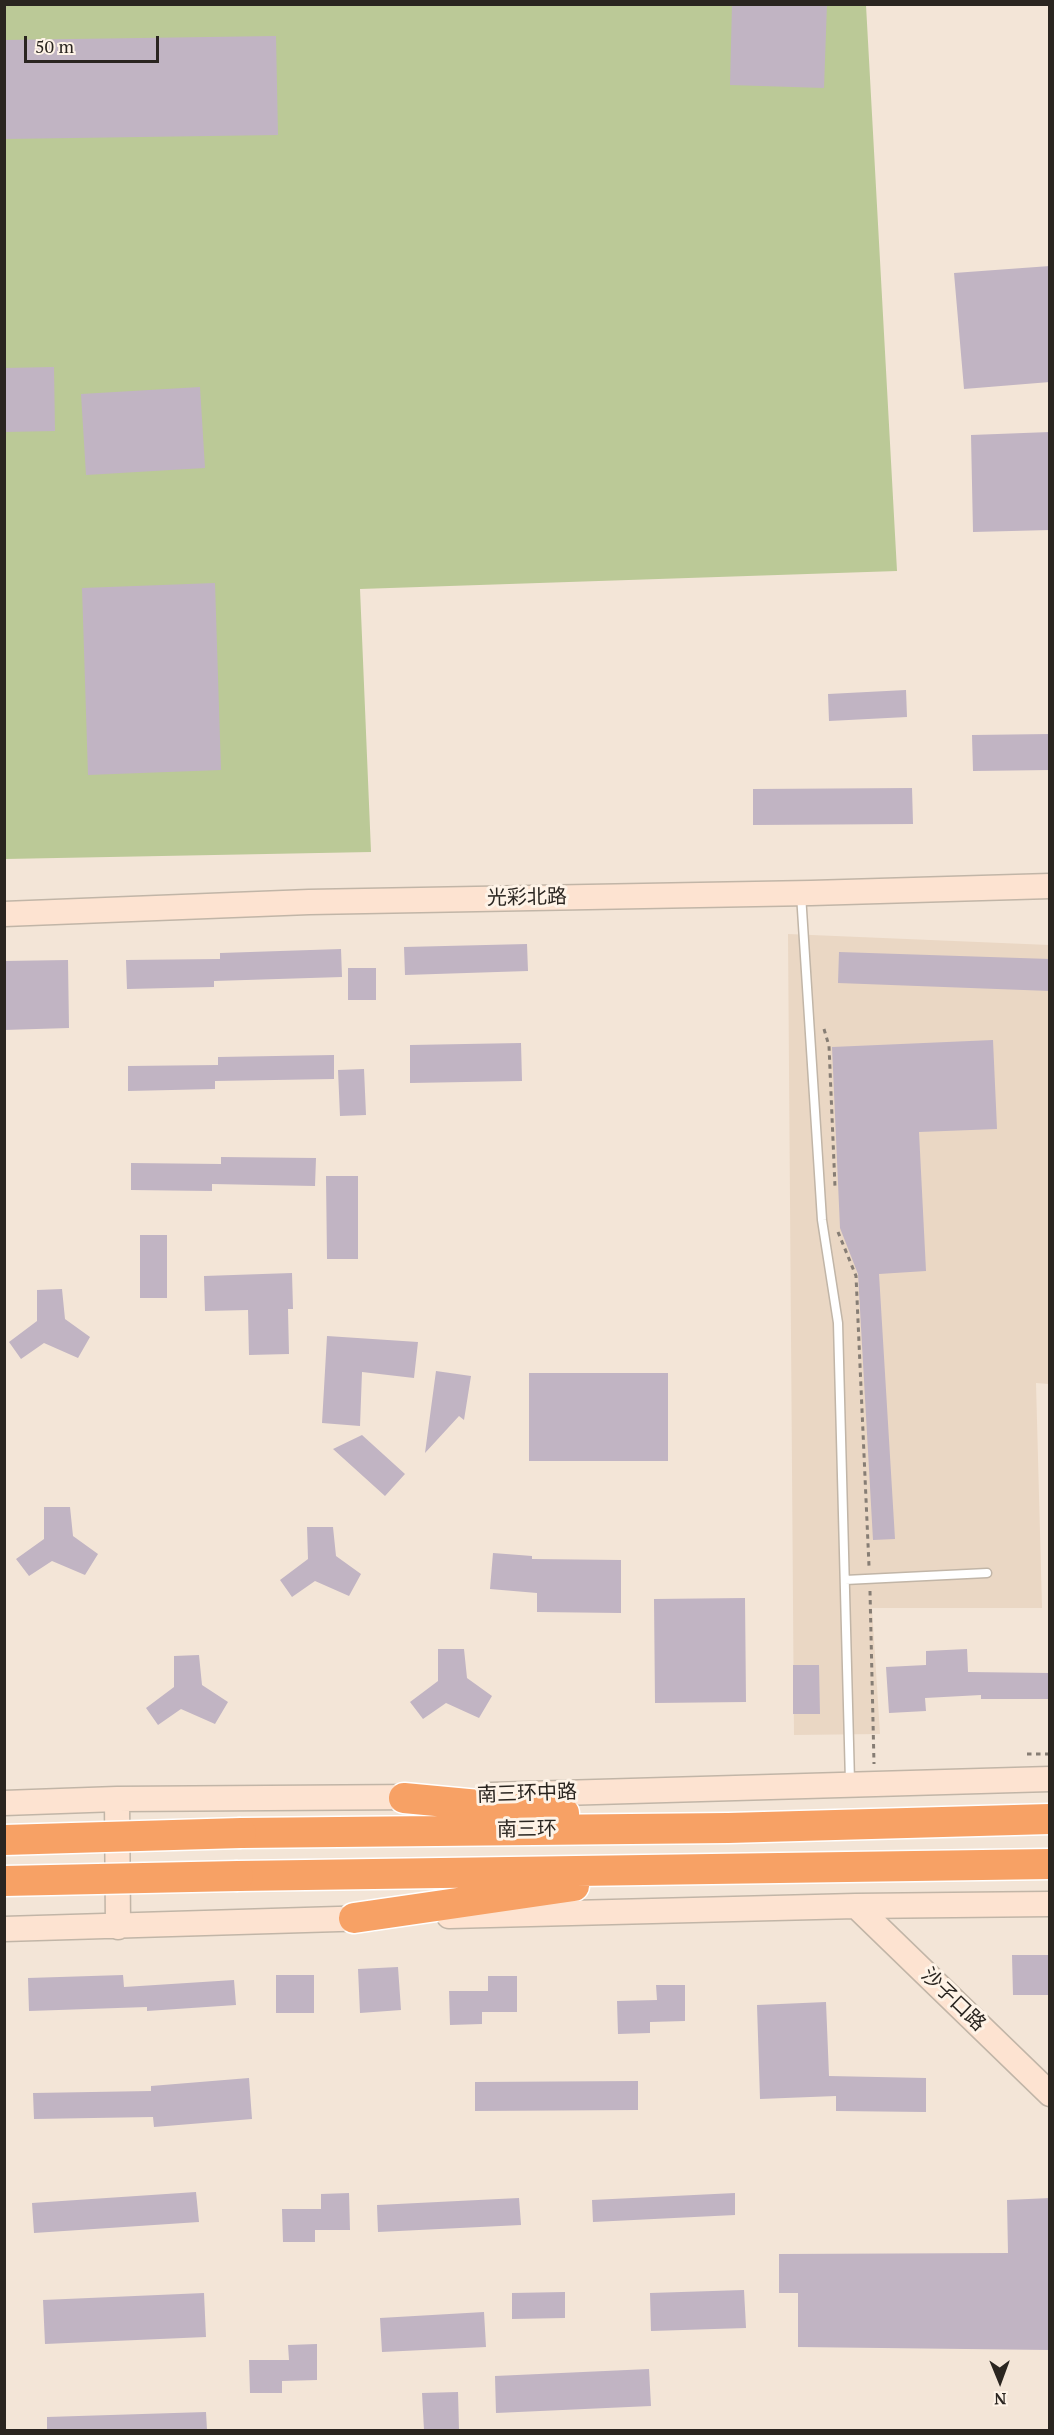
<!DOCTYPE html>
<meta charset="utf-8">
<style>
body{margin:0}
#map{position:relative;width:1054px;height:2435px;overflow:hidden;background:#f3e5d7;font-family:"PT Serif",serif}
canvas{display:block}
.frame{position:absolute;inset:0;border:6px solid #2a2520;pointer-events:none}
.north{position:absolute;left:970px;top:2351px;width:60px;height:60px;-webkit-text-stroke:4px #fef3e7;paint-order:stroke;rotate:179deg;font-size:16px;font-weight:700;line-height:24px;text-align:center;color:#2a2520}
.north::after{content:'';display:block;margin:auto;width:21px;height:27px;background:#2a2520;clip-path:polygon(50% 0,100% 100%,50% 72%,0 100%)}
.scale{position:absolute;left:24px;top:36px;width:135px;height:27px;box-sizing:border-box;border:3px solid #2a2520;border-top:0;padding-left:8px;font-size:18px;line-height:21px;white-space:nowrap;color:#2a2520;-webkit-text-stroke:4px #fef3e7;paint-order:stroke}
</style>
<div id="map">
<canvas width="1054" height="2435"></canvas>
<div class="frame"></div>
<div class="north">N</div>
<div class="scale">50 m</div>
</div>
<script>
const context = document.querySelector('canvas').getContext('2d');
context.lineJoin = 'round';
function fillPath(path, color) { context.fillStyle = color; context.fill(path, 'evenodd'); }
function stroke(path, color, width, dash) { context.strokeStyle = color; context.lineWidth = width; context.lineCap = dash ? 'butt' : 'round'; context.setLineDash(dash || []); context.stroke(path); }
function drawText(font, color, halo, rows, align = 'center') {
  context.font = font + ' "PT Serif","Noto Sans SC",serif'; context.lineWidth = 6; context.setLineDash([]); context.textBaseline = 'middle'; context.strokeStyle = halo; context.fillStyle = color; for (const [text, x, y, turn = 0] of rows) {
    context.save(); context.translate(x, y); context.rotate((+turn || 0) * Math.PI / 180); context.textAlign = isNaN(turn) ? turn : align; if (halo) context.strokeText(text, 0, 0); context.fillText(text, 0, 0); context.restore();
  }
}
fillPath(new Path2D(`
 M 788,934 L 1049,945 L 1049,1384 L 1036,1383 L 1042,1608 L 872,1608 L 880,1734 L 794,1735 Z`), '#ead7c4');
fillPath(new Path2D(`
 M 4,5 L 866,5 L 897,571 L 360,589 L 371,852 L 5,859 Z`), '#bbc997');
fillPath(new Path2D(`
 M 732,4 L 827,4 L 824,88 L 730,85 Z
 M 276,36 L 278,135 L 4,139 L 4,40 Z
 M 1050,266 L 1050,382 L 964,389 L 954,273 Z
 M 54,367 L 55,431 L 4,432 L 4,368 Z
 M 200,387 L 205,468 L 86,475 L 81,394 Z
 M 1050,432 L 1050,530 L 973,532 L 971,435 Z
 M 215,583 L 221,770 L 88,775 L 82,588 Z
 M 906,690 L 907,717 L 829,721 L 828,694 Z
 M 1050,734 L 1050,770 L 973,771 L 972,735 Z
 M 912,788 L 913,824 L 753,825 L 753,789 Z
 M 527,944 L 528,971 L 405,975 L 404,947 Z
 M 341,949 L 342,977 L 214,981 L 214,987 L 127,989 L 126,960 L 220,959 L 220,953 Z
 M 839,952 L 1050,959 L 1050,991 L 838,983 Z
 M 68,960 L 69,1028 L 4,1030 L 4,961 Z
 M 348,968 L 376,968 L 376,1000 L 348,1000 Z
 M 993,1040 L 997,1129 L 919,1132 L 926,1271 L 879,1274 L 895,1539 L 873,1540 L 858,1274 L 840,1228 L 832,1047 Z
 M 521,1043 L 522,1081 L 410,1083 L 410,1045 Z
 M 334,1055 L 334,1079 L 215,1081 L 215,1089 L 128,1091 L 128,1066 L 218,1065 L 218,1057 Z
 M 364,1069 L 366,1115 L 340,1116 L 338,1070 Z
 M 221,1157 L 316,1158 L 315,1186 L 212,1184 L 212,1191 L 131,1190 L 131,1163 L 221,1164 Z
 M 326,1176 L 358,1176 L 358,1259 L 327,1259 Z
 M 140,1235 L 167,1235 L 167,1298 L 140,1298 Z
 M 292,1273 L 293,1309 L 288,1309 L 289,1354 L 249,1355 L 248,1310 L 205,1311 L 204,1276 Z
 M 62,1289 L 65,1319 L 90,1337 L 78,1358 L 44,1343 L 21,1359 L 9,1342 L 37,1321 L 37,1290 Z
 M 327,1336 L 418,1342 L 414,1378 L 362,1372 L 360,1426 L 322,1423 Z
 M 436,1371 L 471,1376 L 464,1420 L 459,1416 L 425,1453 Z
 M 529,1373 L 668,1373 L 668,1461 L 529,1461 Z
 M 362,1435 L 405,1474 L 385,1496 L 333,1449 Z
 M 44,1507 L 70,1507 L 73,1536 L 98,1554 L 85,1575 L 52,1561 L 29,1576 L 16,1559 L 44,1539 Z
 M 307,1527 L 333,1527 L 336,1556 L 361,1574 L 349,1596 L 315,1581 L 292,1597 L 280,1580 L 308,1559 Z
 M 493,1553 L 532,1556 L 532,1559 L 621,1560 L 621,1613 L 537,1612 L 537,1593 L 490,1589 Z
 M 745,1598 L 746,1702 L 655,1703 L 654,1599 Z
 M 438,1649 L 464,1649 L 467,1678 L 492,1696 L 479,1718 L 446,1703 L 423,1719 L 410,1702 L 438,1681 Z
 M 967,1649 L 968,1672 L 1050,1673 L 1050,1699 L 981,1699 L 981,1695 L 925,1698 L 926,1711 L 889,1713 L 886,1667 L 926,1665 L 926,1651 Z
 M 199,1655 L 202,1685 L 228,1702 L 215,1724 L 181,1709 L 158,1725 L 146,1708 L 174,1687 L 174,1656 Z
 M 793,1665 L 819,1665 L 820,1714 L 793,1714 Z
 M 1012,1955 L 1050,1955 L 1050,1995 L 1013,1995 Z
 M 398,1967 L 401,2010 L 360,2013 L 358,1969 Z
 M 123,1975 L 124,1987 L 234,1980 L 236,2005 L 147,2011 L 147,2007 L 29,2011 L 28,1978 Z
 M 276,1975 L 314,1975 L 314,2013 L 276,2013 Z
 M 488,1976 L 517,1976 L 517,2012 L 482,2012 L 482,2024 L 450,2025 L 449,1991 L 488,1991 Z
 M 656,1985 L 685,1985 L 685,2021 L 650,2022 L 650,2033 L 618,2034 L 617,2001 L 657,2000 Z
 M 826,2002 L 829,2076 L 926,2078 L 926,2112 L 836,2111 L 836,2096 L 760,2099 L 757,2005 Z
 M 249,2078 L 252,2119 L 154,2127 L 153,2117 L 34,2119 L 33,2093 L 151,2091 L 151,2086 Z
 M 638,2081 L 638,2110 L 475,2111 L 475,2082 Z
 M 196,2192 L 199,2222 L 34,2233 L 32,2203 Z
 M 349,2193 L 350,2230 L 315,2230 L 315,2242 L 283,2242 L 282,2209 L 321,2209 L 321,2194 Z
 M 735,2193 L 735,2215 L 593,2222 L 592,2200 Z
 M 519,2198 L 521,2225 L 378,2232 L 377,2205 Z
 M 1050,2198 L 1050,2350 L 798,2347 L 798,2293 L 779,2293 L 779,2254 L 1008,2253 L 1007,2200 Z
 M 744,2290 L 746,2328 L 651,2331 L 650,2293 Z
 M 565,2292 L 565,2318 L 512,2319 L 512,2293 Z
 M 204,2293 L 206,2337 L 45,2344 L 43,2300 Z
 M 484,2312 L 486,2347 L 382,2352 L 380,2318 Z
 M 317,2344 L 317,2380 L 282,2381 L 282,2393 L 250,2393 L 249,2360 L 289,2360 L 288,2345 Z
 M 649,2369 L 651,2406 L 496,2413 L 495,2376 Z
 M 458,2392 L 459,2430 L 424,2430 L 422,2393 Z
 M 206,2412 L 207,2430 L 47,2430 L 47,2417 Z`), '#c1b4c3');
const lane = new Path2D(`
 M 801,894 L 822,1220 L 838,1323 L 850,1782
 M 845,1580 L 987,1573`);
const secondary = new Path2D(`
 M 4,914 L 309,902 L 811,893 L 1050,886
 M 491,1795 L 1050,1779
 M 117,1799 L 118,1927
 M 4,1803 L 117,1799 L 420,1797
 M 856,1906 L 1050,2094
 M 449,1916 L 856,1906 L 1050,1904
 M 4,1929 L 372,1918`);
const highway = new Path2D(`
 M 404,1798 L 564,1813
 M 241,1833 L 728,1828 L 1050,1819
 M 238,1876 L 1050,1864
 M 354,1918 L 574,1886`);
stroke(lane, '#c1b5a7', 11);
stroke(secondary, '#c1b5a7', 27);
stroke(highway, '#fff', 33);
stroke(new Path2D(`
 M 824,1029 L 829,1046 L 835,1187
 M 838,1232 L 856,1276 L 869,1566
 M 870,1591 L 874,1764
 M 1027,1754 L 1050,1754`), '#867d74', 3, [4.5, 4.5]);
stroke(lane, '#fff', 8);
stroke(secondary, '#fde3d1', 24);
stroke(highway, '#f7a165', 30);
const highwayBridge = new Path2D(`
 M 4,1840 L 241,1833
 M 4,1881 L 238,1876`);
stroke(highwayBridge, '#fff', 33, []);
stroke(highwayBridge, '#f7a165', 30);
drawText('20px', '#2a2520', '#fef3e7', [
 ["光彩北路",527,898,-1],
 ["南三环中路",527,1794,-2],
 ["南三环",527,1830,-1],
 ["沙子口路",953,2000,44]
]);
</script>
